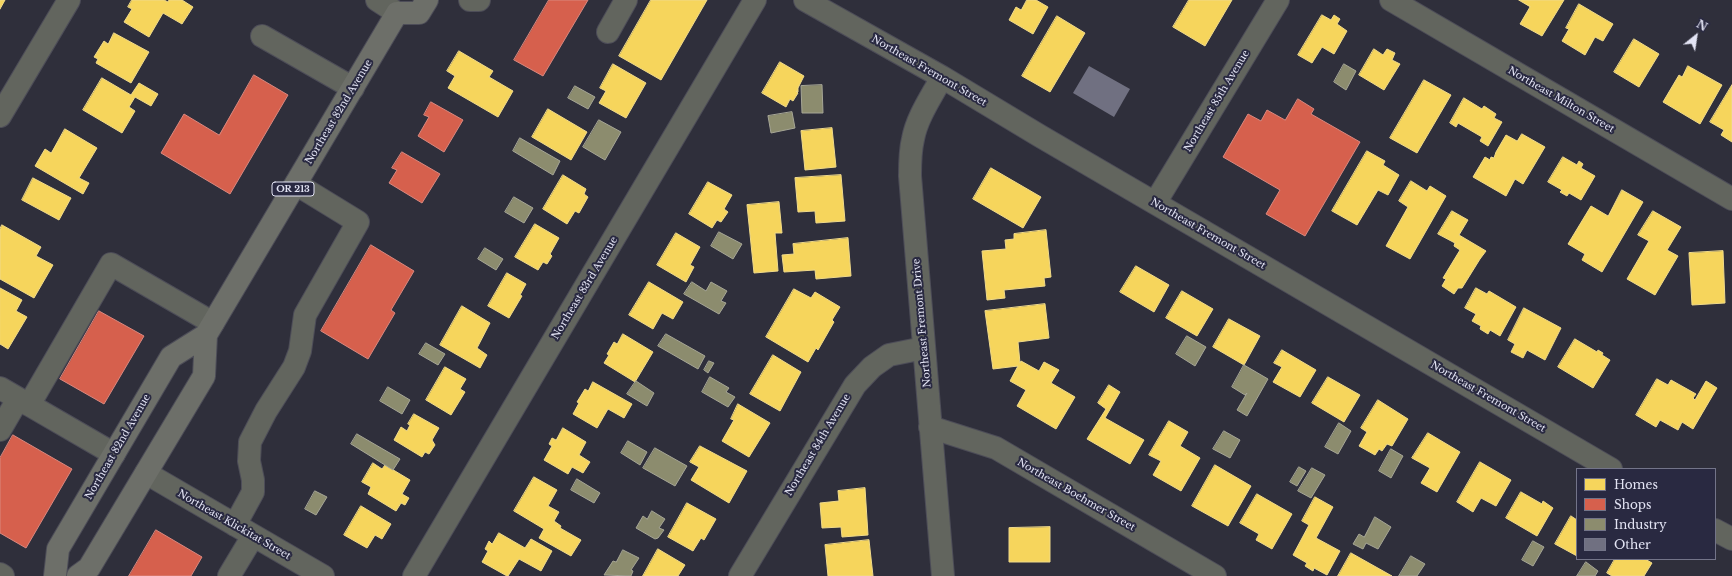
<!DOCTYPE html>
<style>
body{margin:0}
#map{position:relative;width:1732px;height:576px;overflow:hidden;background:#2f2f3b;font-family:"Libre Baskerville",serif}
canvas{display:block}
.legend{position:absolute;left:1576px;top:468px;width:140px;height:92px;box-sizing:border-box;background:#292941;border:1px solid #737489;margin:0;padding:5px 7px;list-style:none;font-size:12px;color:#e3e4f4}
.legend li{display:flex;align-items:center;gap:8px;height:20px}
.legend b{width:20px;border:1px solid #737489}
.north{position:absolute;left:1676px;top:16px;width:40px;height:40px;-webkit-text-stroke:3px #292941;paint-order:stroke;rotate:30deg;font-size:11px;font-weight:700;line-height:16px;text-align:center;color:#e3e4f4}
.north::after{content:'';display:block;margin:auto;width:14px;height:18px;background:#e3e4f4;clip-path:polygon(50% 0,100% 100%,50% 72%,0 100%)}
</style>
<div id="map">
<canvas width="1732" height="576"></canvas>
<ul class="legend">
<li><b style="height:11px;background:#f6d55c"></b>Homes</li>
<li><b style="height:11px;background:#d6604d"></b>Shops</li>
<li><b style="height:11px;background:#8c8c6e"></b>Industry</li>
<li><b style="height:11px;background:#707081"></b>Other</li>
</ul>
<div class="north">N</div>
</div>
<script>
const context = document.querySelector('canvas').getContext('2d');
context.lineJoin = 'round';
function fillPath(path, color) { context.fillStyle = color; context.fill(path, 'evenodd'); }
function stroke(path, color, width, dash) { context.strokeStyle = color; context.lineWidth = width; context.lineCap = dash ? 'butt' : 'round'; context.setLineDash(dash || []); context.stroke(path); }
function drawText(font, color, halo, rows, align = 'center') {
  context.font = font + ' "Libre Baskerville",serif'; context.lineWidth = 4; context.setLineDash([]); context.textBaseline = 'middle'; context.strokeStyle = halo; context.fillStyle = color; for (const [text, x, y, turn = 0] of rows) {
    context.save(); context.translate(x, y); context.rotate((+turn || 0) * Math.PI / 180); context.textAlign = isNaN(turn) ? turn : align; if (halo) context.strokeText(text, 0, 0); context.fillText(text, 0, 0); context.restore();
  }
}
const homes = new Path2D(`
 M 0,0 L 5,0 L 0,9 Z
 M 132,0 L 164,0 L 168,2 L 169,0 L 182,0 L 193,7 L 182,24 L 163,13 L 149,37 L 124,22 L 132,9 L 128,7 Z
 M 651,0 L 707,0 L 661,80 L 619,56 Z
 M 1027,0 L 1036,0 L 1048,7 L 1033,34 L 1009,20 L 1016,7 L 1021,10 Z
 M 1189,0 L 1232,0 L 1205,46 L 1173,27 Z
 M 1519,0 L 1564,0 L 1542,36 L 1520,24 L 1530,7 Z
 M 1579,4 L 1613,24 L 1603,41 L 1595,37 L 1585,55 L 1562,41 L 1569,29 L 1566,28 Z
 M 1322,15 L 1331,20 L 1334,15 L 1340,19 L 1337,24 L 1347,31 L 1334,54 L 1322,47 L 1312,63 L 1298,55 Z
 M 1057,16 L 1085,33 L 1050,92 L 1022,76 Z
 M 114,33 L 149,52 L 131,83 L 96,63 L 98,59 L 94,57 L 104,41 L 108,44 Z
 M 1634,39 L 1659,54 L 1639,87 L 1614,72 Z
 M 1374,49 L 1383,55 L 1387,49 L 1395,53 L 1392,60 L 1400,64 L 1384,90 L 1359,75 Z
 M 459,51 L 493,71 L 489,77 L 513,91 L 498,117 L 448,88 L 455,76 L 447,71 Z
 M 780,62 L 804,76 L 798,88 L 798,92 L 796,91 L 798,93 L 793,101 L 790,99 L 786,107 L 762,93 Z
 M 613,64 L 646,83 L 626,118 L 599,103 L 606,91 L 600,88 Z
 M 1688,66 L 1722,85 L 1700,124 L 1663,102 L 1679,75 L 1682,77 Z
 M 102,78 L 131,95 L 139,83 L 158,94 L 151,106 L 135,97 L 129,107 L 135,111 L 122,133 L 83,110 Z
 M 1424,80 L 1451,95 L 1417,153 L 1390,138 Z
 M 1732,85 L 1732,142 L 1721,135 L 1724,130 L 1710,122 Z
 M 1464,98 L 1482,109 L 1484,106 L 1496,114 L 1494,118 L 1502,122 L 1488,146 L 1480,141 L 1482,137 L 1458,123 L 1456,127 L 1450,123 Z
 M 548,109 L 587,132 L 571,160 L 532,137 Z
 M 832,128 L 836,167 L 805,170 L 801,131 Z
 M 65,129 L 97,148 L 79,178 L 89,183 L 83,194 L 35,166 L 45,149 L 51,153 Z
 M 1522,134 L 1545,147 L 1523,184 L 1515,179 L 1506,196 L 1473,177 L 1485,157 L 1490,160 L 1491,157 L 1494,158 L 1496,152 L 1506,135 L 1517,141 Z
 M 1367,151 L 1385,161 L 1383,165 L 1399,175 L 1388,195 L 1378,190 L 1357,225 L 1332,211 Z
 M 1563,157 L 1577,165 L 1579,161 L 1583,164 L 1581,168 L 1595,176 L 1581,200 L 1569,193 L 1567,196 L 1560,192 L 1562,190 L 1548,182 Z
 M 991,168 L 1041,197 L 1023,228 L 973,199 Z
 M 563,175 L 586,189 L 584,194 L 588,197 L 579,213 L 575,211 L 567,224 L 543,209 Z
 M 841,175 L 845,221 L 816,223 L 815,211 L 798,212 L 795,178 Z
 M 33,178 L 71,198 L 59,220 L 22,200 Z
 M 1411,181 L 1427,191 L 1430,186 L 1446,196 L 1410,259 L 1386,246 L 1408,207 L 1399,201 Z
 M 708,182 L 732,195 L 724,209 L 728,212 L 721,222 L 717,220 L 712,228 L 689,214 Z
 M 1622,190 L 1643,202 L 1602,272 L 1582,260 L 1585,254 L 1568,244 L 1591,206 L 1608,216 Z
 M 779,202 L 782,233 L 775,233 L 778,271 L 754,273 L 747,205 Z
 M 1452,211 L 1468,220 L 1459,235 L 1486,251 L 1480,259 L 1462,288 L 1458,288 L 1454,294 L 1442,286 L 1446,279 L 1443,278 L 1460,250 L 1454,246 L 1455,243 L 1438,234 Z
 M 1653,211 L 1681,227 L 1667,250 L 1678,256 L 1655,295 L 1627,279 L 1649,241 L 1638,235 Z
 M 535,224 L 559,238 L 550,254 L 552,256 L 547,264 L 543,262 L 538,270 L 515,257 Z
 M 2,225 L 41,247 L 36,256 L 53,265 L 34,298 L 0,279 L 0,229 Z
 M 1046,230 L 1051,277 L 1044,278 L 1045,286 L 1004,290 L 1005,298 L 987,300 L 982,251 L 1006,249 L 1005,240 L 1014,239 L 1014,234 Z
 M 676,233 L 700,247 L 690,265 L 694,267 L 686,282 L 657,265 Z
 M 848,238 L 851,276 L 816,279 L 815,270 L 784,272 L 782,255 L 794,254 L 793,244 Z
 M 1723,251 L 1725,303 L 1692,305 L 1689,253 Z
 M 1136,266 L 1169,285 L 1154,312 L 1120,292 Z
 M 507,273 L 526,284 L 520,295 L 522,296 L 509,318 L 488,306 Z
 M 649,282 L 683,302 L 673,319 L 662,313 L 653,329 L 629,315 Z
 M 0,288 L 22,300 L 16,311 L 27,317 L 8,349 L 0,344 Z
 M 1476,288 L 1487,294 L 1489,291 L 1516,307 L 1500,336 L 1490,330 L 1488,334 L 1480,329 L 1481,326 L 1472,321 L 1476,314 L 1465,308 Z
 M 794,289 L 811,298 L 815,292 L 840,307 L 832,320 L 834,322 L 818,350 L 816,348 L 808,362 L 766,337 Z
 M 1182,291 L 1213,309 L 1197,336 L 1166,318 Z
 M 1045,304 L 1049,338 L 1018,342 L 1020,363 L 1021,361 L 1039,371 L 1044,362 L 1059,370 L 1051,383 L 1075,397 L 1056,429 L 1017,406 L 1026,390 L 1010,381 L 1018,366 L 993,369 L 985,311 Z
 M 462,306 L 490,323 L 477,348 L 487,355 L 480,368 L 440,345 Z
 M 1524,308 L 1561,328 L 1545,360 L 1527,350 L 1523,358 L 1511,352 L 1515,344 L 1508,340 Z
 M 1229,319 L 1260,336 L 1244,365 L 1213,347 Z
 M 623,334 L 653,352 L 635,382 L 604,363 L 609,355 L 607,354 L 614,342 L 617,344 Z
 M 1575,339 L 1597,352 L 1598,350 L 1603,353 L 1602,355 L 1610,360 L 1593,388 L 1558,367 Z
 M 1282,350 L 1316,370 L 1300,397 L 1273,382 L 1282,367 L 1274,363 Z
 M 773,355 L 801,372 L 780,411 L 750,394 Z
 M 445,367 L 466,379 L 460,389 L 465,392 L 451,415 L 426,400 Z
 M 1328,377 L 1360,395 L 1344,422 L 1312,403 Z
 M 1657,379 L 1668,385 L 1671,380 L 1696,394 L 1693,398 L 1695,400 L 1706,381 L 1717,388 L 1693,429 L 1682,422 L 1678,430 L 1660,420 L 1656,427 L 1636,415 Z
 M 593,382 L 632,404 L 624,418 L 608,409 L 597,428 L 573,414 L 579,403 L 577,402 L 585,389 L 588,391 Z
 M 1109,385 L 1120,392 L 1105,418 L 1144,440 L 1130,464 L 1087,439 L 1106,409 L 1098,403 Z
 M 1378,400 L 1408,419 L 1392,446 L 1387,444 L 1382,451 L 1379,449 L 1375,455 L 1359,446 L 1367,432 L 1361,428 Z
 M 738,404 L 770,423 L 749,457 L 722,441 L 734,420 L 731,419 Z
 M 414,414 L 439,428 L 432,440 L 435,445 L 429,454 L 425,452 L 422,457 L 394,440 L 401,427 L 407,431 L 410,425 L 408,424 Z
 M 1169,421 L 1188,432 L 1180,446 L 1200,458 L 1181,491 L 1153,475 L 1161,461 L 1149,455 Z
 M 563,428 L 586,442 L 579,455 L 590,462 L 583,473 L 572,467 L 568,474 L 544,460 L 552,446 L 549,444 L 552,438 L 556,440 Z
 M 1428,433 L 1460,452 L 1437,492 L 1421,483 L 1430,468 L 1412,458 Z
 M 700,446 L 747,471 L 729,503 L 691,480 L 699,467 L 690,462 Z
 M 1480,462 L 1511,480 L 1496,506 L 1481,498 L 1473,512 L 1457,502 Z
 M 373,463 L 382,469 L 385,465 L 410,480 L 402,494 L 409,498 L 405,505 L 401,503 L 396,511 L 368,494 L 371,487 L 362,482 Z
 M 1215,465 L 1251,486 L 1228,526 L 1192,506 Z
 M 534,477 L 557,490 L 548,506 L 559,512 L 554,521 L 561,526 L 560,528 L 581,540 L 571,556 L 539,538 L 544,529 L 514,511 Z
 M 865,488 L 868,535 L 842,537 L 841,527 L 822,528 L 820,503 L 839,501 L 838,491 Z
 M 1521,492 L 1542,504 L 1543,501 L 1553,508 L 1537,536 L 1506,518 Z
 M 1257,494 L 1292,514 L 1272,549 L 1256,540 L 1259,534 L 1240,523 Z
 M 1315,497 L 1333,507 L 1316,538 L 1340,551 L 1327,575 L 1314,568 L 1313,571 L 1305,566 L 1307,563 L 1293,555 L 1309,525 L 1302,521 Z
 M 687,503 L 716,519 L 704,540 L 701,538 L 693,551 L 668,537 Z
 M 361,506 L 391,524 L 382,539 L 375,535 L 367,548 L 344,535 Z
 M 1571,516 L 1577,520 L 1577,556 L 1555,544 Z
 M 1050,527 L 1050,562 L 1009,562 L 1009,528 Z
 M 499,533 L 525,548 L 531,539 L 552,551 L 541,571 L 519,559 L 508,576 L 507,576 L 482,562 L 488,551 L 485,549 L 489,541 L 492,544 Z
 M 869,540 L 873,576 L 828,576 L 825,545 Z
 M 658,549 L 685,565 L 678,576 L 643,576 Z
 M 1351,553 L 1392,576 L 1338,576 Z
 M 1615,559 L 1645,559 L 1652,563 L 1644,576 L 1612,576 L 1607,573 Z`);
fillPath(homes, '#f6d55c');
stroke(homes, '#f0da8a', 1);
const shops = new Path2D(`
 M 549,0 L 588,0 L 543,76 L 514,60 Z
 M 254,75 L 288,95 L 230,194 L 161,153 L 184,114 L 219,135 Z
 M 1298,99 L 1314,109 L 1311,114 L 1360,142 L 1305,236 L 1266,214 L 1280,190 L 1223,157 L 1248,114 L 1261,121 L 1267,110 L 1285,120 Z
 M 431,102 L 463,120 L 444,152 L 418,136 L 429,117 L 424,115 Z
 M 402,152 L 440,174 L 422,203 L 389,183 L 397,170 L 392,168 Z
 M 371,245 L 414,271 L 391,310 L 395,313 L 368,359 L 321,331 Z
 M 99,311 L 144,336 L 104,404 L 60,379 Z
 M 13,435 L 72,469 L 26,548 L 0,533 L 0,458 Z
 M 156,530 L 202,557 L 191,576 L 129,576 Z`);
fillPath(shops, '#d6604d');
stroke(shops, '#da887f', 1);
const industry = new Path2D(`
 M 1344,64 L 1356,71 L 1346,90 L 1334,82 Z
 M 822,85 L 823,113 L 802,113 L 801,86 Z
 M 575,86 L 595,97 L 588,109 L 568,98 Z
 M 792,112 L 795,128 L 771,133 L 768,116 Z
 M 599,120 L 621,132 L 605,160 L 583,147 Z
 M 520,138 L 560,161 L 553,175 L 513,151 Z
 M 514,197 L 533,208 L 524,223 L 505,212 Z
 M 719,232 L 742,244 L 733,259 L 711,246 Z
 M 485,248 L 503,259 L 496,270 L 478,259 Z
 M 692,282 L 706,291 L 711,282 L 727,291 L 721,301 L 726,303 L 719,314 L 684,294 Z
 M 666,334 L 705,356 L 698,369 L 658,346 Z
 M 1187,336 L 1206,347 L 1195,366 L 1176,354 Z
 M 426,343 L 445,354 L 438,365 L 419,354 Z
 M 709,361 L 714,363 L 708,373 L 704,370 Z
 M 1244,365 L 1268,379 L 1247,416 L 1237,410 L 1247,393 L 1245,395 L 1232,387 Z
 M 710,377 L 729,388 L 726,392 L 735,397 L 728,407 L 702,392 Z
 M 636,381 L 654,393 L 647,406 L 627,394 Z
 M 388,387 L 410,400 L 402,414 L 380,401 Z
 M 1339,423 L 1351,431 L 1338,454 L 1325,447 Z
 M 1224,431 L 1240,440 L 1230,458 L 1213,449 Z
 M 357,434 L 400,459 L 393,470 L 351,444 Z
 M 628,441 L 647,452 L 640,465 L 621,453 Z
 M 655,448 L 687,466 L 675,486 L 643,468 Z
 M 1391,449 L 1403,456 L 1391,478 L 1379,471 Z
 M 1299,467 L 1306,471 L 1297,486 L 1290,482 Z
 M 1312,468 L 1325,475 L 1311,498 L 1298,491 Z
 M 577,479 L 600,493 L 594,503 L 571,490 Z
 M 315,491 L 327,497 L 316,515 L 305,509 Z
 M 652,511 L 665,519 L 659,528 L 664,530 L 658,538 L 655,539 L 636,528 L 643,516 L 647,519 Z
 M 1375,517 L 1391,527 L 1378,549 L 1366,543 L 1363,549 L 1353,544 L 1359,534 L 1364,537 Z
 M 1533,541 L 1544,547 L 1533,566 L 1522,560 Z
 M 623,550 L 639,558 L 631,570 L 633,571 L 631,576 L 604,575 L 613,561 L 616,562 Z
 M 1411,556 L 1425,564 L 1417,576 L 1399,576 Z
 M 1586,562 L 1598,571 L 1595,576 L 1577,576 Z`);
fillPath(industry, '#8c8c6e');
stroke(industry, '#a6a696', 1);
fillPath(new Path2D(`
 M 1089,66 L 1130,89 L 1114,117 L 1073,93 Z`), '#707081');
const minor = new Path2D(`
 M 377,0 L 397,13
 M 470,0 L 479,0
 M 805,0 L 942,77 L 1040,136 L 1611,469
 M 1391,0 L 1732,199
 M 608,32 L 626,0
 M 262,36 L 353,88
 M 942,77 C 932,96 917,117 913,139 C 910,151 910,164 910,176 L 943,576
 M 0,116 L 69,0
 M 1155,203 L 1278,0
 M 0,388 L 114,454
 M 29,405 L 111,264 L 213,323
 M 930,427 L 996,448 L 1215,576
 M 0,430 L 18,399
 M 146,473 L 323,576
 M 235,525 L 253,492 L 253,480 L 249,461 L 250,442 L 266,411 L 294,367 L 300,351 L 305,315 L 358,222 L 296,184
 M 1715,530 L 1732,539
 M 0,574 L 3,576
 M 229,576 L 253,536
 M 414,576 L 755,0
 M 740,576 L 855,385 L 872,367 L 889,355 L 924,348`);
const major = new Path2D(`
 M 397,13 L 419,13 L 427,0
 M 55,576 L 58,549 L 171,357 L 206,335
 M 78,576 L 89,568 L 204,376 L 206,335 L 397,13`);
stroke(minor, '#4d4d58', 24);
stroke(major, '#4d4d58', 24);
stroke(minor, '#62655e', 22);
stroke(major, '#6d6f69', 22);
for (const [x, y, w] of [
 [293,189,42]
]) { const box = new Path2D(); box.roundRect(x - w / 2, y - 7, w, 14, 3); context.fillStyle = '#292941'; context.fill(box); stroke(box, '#e3e4f4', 1); }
drawText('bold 9px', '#e3e4f4', null, [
 ["OR 213",293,189]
]);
drawText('10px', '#e3e4f4', '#292941', [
 ["Northeast Fremont Street",929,71,30],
 ["Northeast Milton Street",1561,100,30],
 ["Northeast 85th Avenue",1217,101,-59],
 ["Northeast 82nd Avenue",339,112,-59],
 ["Northeast Fremont Street",1208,234,30],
 ["Northeast 83rd Avenue",585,288,-59],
 ["Northeast Fremont Drive",922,323,-95],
 ["Northeast Fremont Street",1488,397,30],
 ["Northeast 84th Avenue",818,445,-59],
 ["Northeast 82nd Avenue",118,447,-60],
 ["Northeast Boehmer Street",1076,495,30],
 ["Northeast Klickitat Street",234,525,30]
]);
</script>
